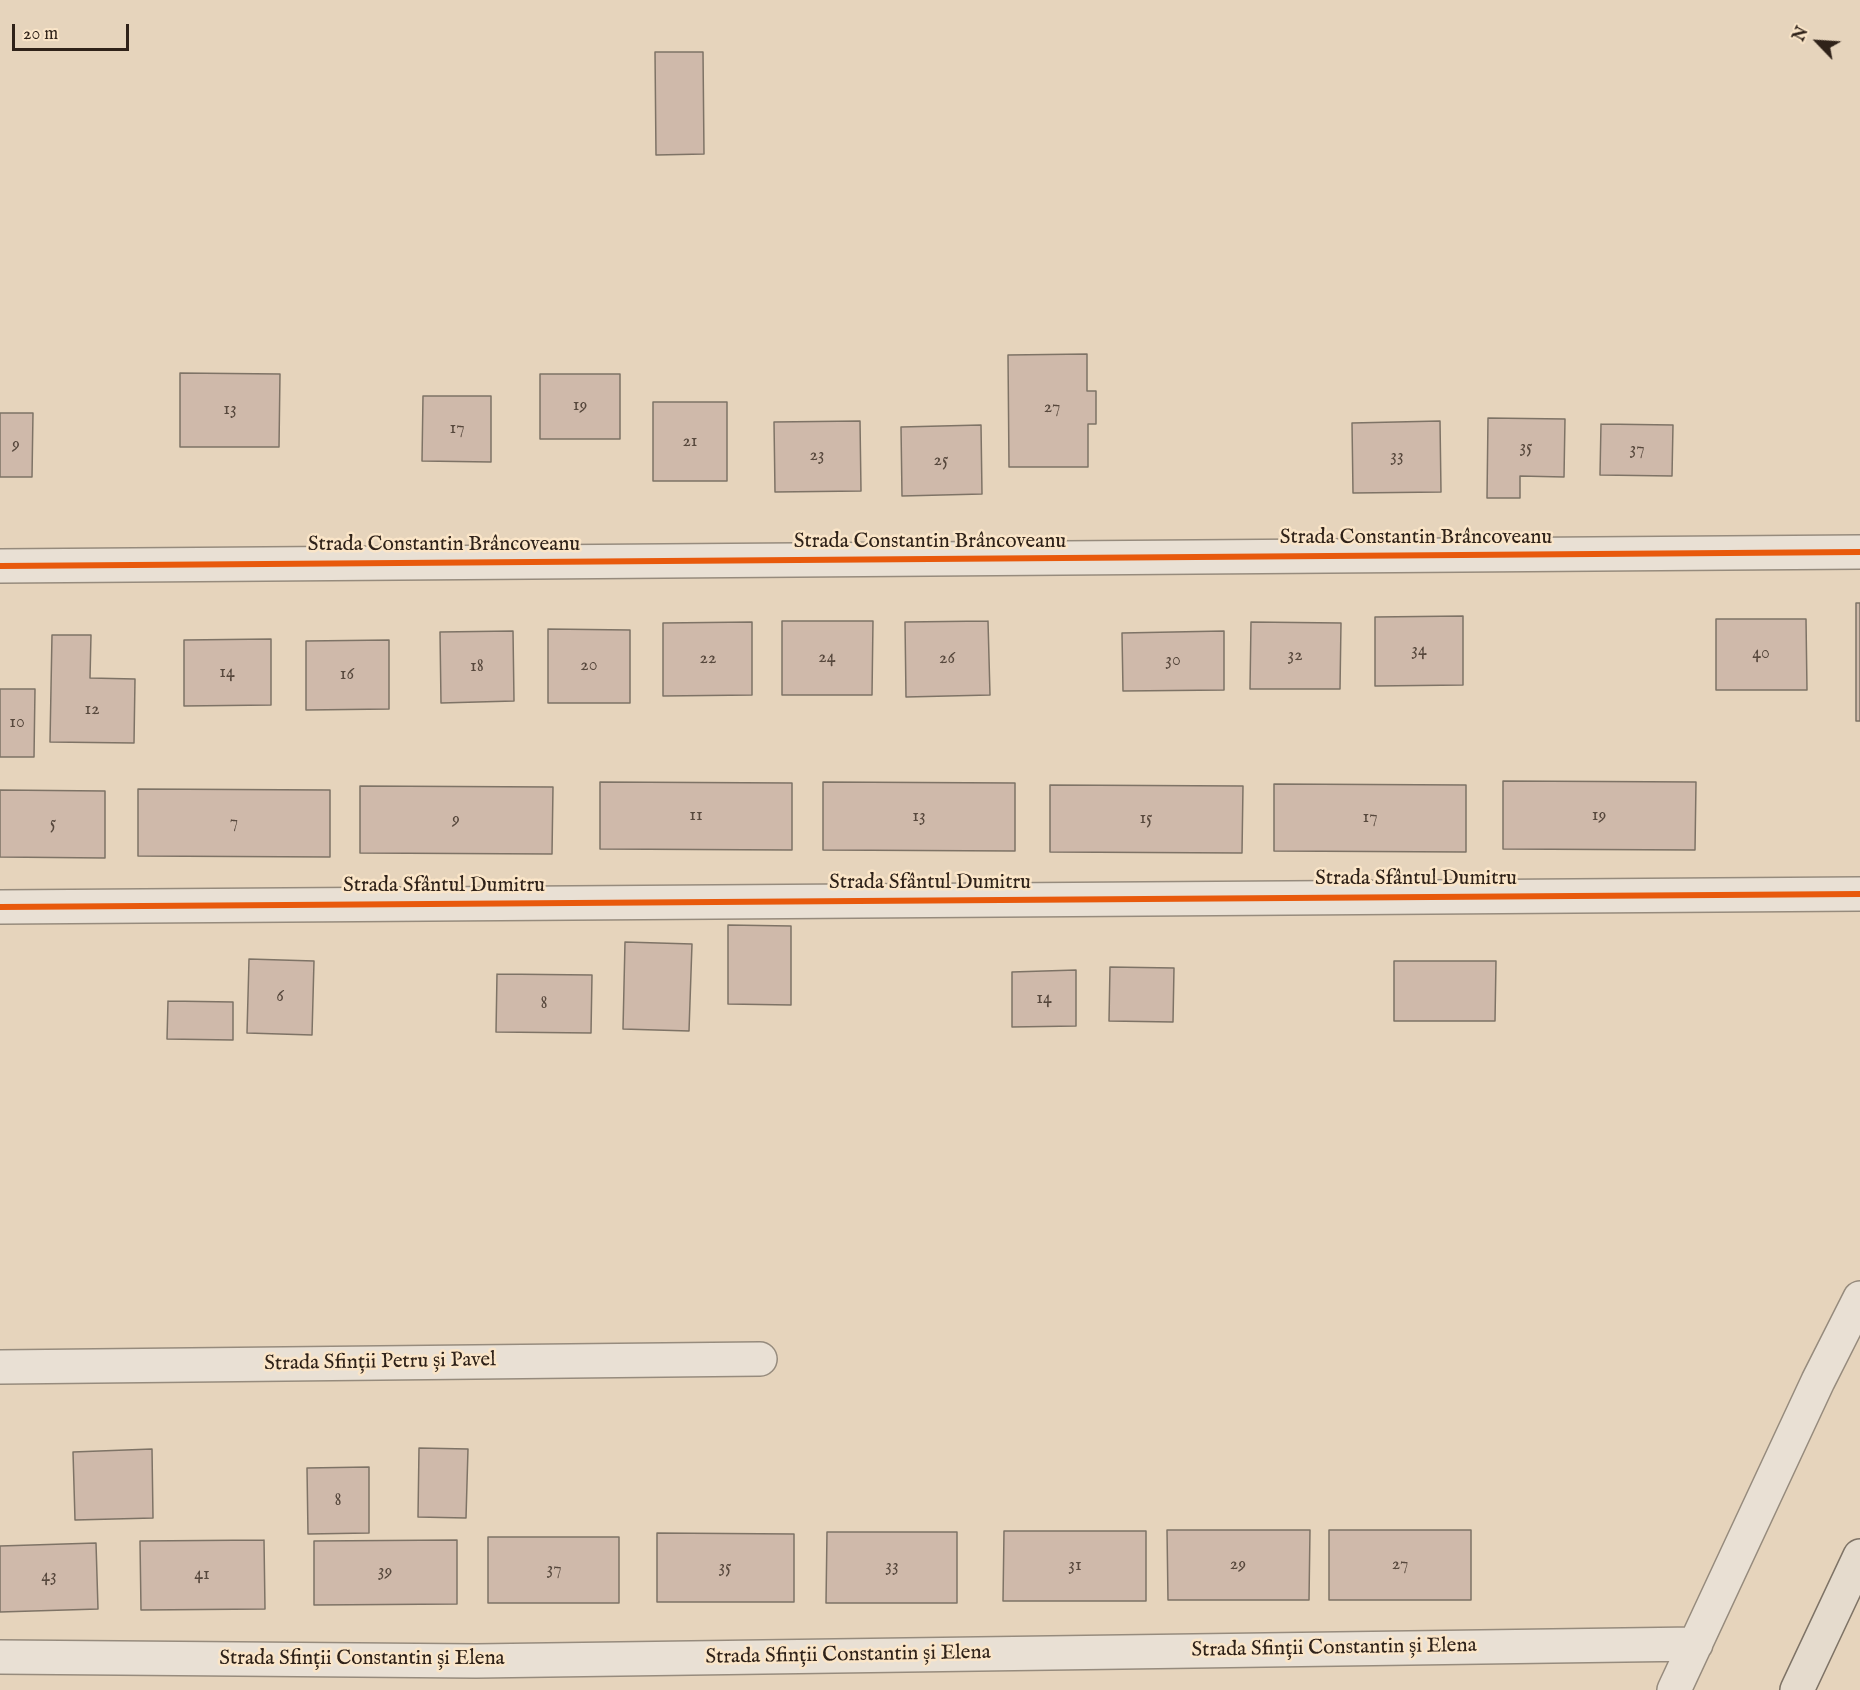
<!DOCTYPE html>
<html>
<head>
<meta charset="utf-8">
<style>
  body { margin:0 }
  #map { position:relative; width:1860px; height:1690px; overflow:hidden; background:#e6d4bc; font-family:"IM FELL English",serif }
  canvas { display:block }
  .north { position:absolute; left:1788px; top:12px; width:60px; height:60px; -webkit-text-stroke:4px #fae5c8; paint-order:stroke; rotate:295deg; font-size:16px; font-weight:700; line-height:24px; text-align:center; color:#2f2219 }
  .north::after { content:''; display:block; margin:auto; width:21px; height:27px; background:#2f2219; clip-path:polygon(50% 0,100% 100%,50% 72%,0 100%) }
  .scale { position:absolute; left:12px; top:24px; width:117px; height:27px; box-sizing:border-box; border:3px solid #2f2219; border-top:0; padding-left:8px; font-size:18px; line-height:21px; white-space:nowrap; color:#2f2219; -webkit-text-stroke:4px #fae5c8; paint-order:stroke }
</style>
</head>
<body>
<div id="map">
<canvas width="1860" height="1690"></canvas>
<div class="north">N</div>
<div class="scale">20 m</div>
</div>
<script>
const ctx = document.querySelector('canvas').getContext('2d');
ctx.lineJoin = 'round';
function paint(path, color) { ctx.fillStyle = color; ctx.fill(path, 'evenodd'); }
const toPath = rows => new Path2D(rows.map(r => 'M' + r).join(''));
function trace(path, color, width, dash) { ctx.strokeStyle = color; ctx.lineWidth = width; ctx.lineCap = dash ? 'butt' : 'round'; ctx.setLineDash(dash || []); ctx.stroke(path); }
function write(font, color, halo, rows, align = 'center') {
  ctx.font = font + ' "IM FELL English",serif'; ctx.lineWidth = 5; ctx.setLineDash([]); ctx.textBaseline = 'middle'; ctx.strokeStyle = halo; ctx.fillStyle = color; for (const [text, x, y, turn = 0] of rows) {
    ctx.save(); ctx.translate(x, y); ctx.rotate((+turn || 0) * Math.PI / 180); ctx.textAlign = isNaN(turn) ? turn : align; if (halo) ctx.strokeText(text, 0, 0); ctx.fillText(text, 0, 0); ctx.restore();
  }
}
const building = toPath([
  [655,52,703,52,704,154,656,155,655,52],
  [1087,354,1087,391,1096,391,1096,424,1088,424,1088,467,1009,467,1008,355,1087,354],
  [180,373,280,374,279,447,180,447,180,373],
  [540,374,620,374,620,439,540,439,540,374],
  [423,396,491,396,491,462,422,461,423,396],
  [653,402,727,402,727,481,653,481,653,402],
  [0,413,33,413,32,477,0,477,0,413],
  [1488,418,1565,419,1564,477,1520,476,1520,498,1487,498,1488,418],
  [860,421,861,491,775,492,774,422,860,421],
  [1440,421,1441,492,1353,493,1352,423,1440,421],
  [1601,424,1673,425,1672,476,1600,475,1601,424],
  [981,425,982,494,902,496,901,427,981,425],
  [1856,603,1860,603,1860,721,1856,721,1856,603],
  [1463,616,1463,685,1375,686,1375,617,1463,616],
  [1716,619,1806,619,1807,690,1716,690,1716,619],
  [782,621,873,621,872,695,782,695,782,621],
  [988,621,990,695,906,697,905,622,988,621],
  [752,622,752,695,663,696,663,623,752,622],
  [1251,622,1341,623,1340,689,1250,689,1251,622],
  [548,629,630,630,630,703,548,703,548,629],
  [513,631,514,701,441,703,440,632,513,631],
  [1224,631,1224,690,1123,691,1122,633,1224,631],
  [52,635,91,635,90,678,135,679,134,743,50,742,52,635],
  [271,639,271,705,184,706,184,640,271,639],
  [389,640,389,709,306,710,306,641,389,640],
  [0,689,35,689,34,757,0,757,0,689],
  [1503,781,1696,782,1695,850,1503,849,1503,781],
  [600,782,792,783,792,850,600,849,600,782],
  [823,782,1015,783,1015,851,823,850,823,782],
  [1274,784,1466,785,1466,852,1274,851,1274,784],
  [1050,785,1243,786,1242,853,1050,852,1050,785],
  [360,786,553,787,552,854,360,853,360,786],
  [138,789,330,790,330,857,138,856,138,789],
  [0,790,105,791,105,858,0,857,0,790],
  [728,925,791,926,791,1005,728,1004,728,925],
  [625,942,692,944,689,1031,623,1029,625,942],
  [249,959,314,961,312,1035,247,1033,249,959],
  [1394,961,1496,961,1495,1021,1394,1021,1394,961],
  [1110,967,1174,968,1173,1022,1109,1021,1110,967],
  [1076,970,1076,1026,1012,1027,1012,972,1076,970],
  [497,974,592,975,591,1033,496,1032,497,974],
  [168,1001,233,1002,233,1040,167,1039,168,1001],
  [419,1448,468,1449,466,1518,418,1517,419,1448],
  [152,1449,153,1518,75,1520,73,1452,152,1449],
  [369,1467,369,1533,308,1534,307,1468,369,1467],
  [1167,1530,1310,1530,1309,1600,1168,1600,1167,1530],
  [1329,1530,1471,1530,1471,1600,1329,1600,1329,1530],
  [1004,1531,1146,1531,1146,1601,1003,1601,1004,1531],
  [827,1532,957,1532,957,1603,826,1603,827,1532],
  [657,1533,794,1534,794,1602,657,1602,657,1533],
  [488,1537,619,1537,619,1603,488,1603,488,1537],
  [264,1540,265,1609,141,1610,140,1541,264,1540],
  [457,1540,457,1604,314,1605,314,1541,457,1540],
  [96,1543,98,1609,0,1612,0,1546,96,1543]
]);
paint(building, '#cfb9aa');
trace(building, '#7e7366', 1.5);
const minor = toPath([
  [0,566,1860,552],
  [0,907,1860,894],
  [0,1367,760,1359],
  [0,1657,476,1661,1696,1644],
  [1674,1690,1818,1381,1860,1298]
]);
const trunk = toPath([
  [1797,1690,1860,1556]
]);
trace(minor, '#968b7d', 36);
trace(trunk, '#7e7366', 36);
trace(minor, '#e9e0d4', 33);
trace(trunk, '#e5dbcd', 33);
trace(toPath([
  [0,566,1860,552],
  [0,907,1860,894]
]), '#e8590c', 6);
write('18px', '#57483d', null, [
  ["19",580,406],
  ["27",1052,408],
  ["13",230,410],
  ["17",457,429],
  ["21",690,442],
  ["9",16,445],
  ["35",1526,448],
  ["37",1637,450],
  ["23",817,456],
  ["33",1397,457],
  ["25",941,461],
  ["34",1419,651],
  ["40",1761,654],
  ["32",1295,656],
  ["24",827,658],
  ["22",708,659],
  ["26",947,659],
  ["30",1173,661],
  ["20",589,666],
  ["18",477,667],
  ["14",227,673],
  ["16",347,675],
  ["12",92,710],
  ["10",17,723],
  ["11",696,816],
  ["19",1599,816],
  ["13",919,817],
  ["17",1370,818],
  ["15",1146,819],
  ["9",456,820],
  ["7",234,823],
  ["5",53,824],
  ["6",280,997],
  ["14",1044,999],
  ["8",544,1004],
  ["8",338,1501],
  ["29",1238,1565],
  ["27",1400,1565],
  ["31",1075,1566],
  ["33",892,1567],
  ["35",725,1568],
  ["37",554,1570],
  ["39",385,1572],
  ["41",202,1575],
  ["43",49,1577]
]);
write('21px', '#2f2219', '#fae5c8', [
  ["Strada Constantin Brâncoveanu",1416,539],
  ["Strada Constantin Brâncoveanu",930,543],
  ["Strada Constantin Brâncoveanu",444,546],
  ["Strada Sfântul Dumitru",1416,880],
  ["Strada Sfântul Dumitru",930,884],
  ["Strada Sfântul Dumitru",444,887],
  ["Strada Sfinții Petru și Pavel",380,1363,-1],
  ["Strada Sfinții Constantin și Elena",1334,1649,-1],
  ["Strada Sfinții Constantin și Elena",848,1656,-1],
  ["Strada Sfinții Constantin și Elena",362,1660]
]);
</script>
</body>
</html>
